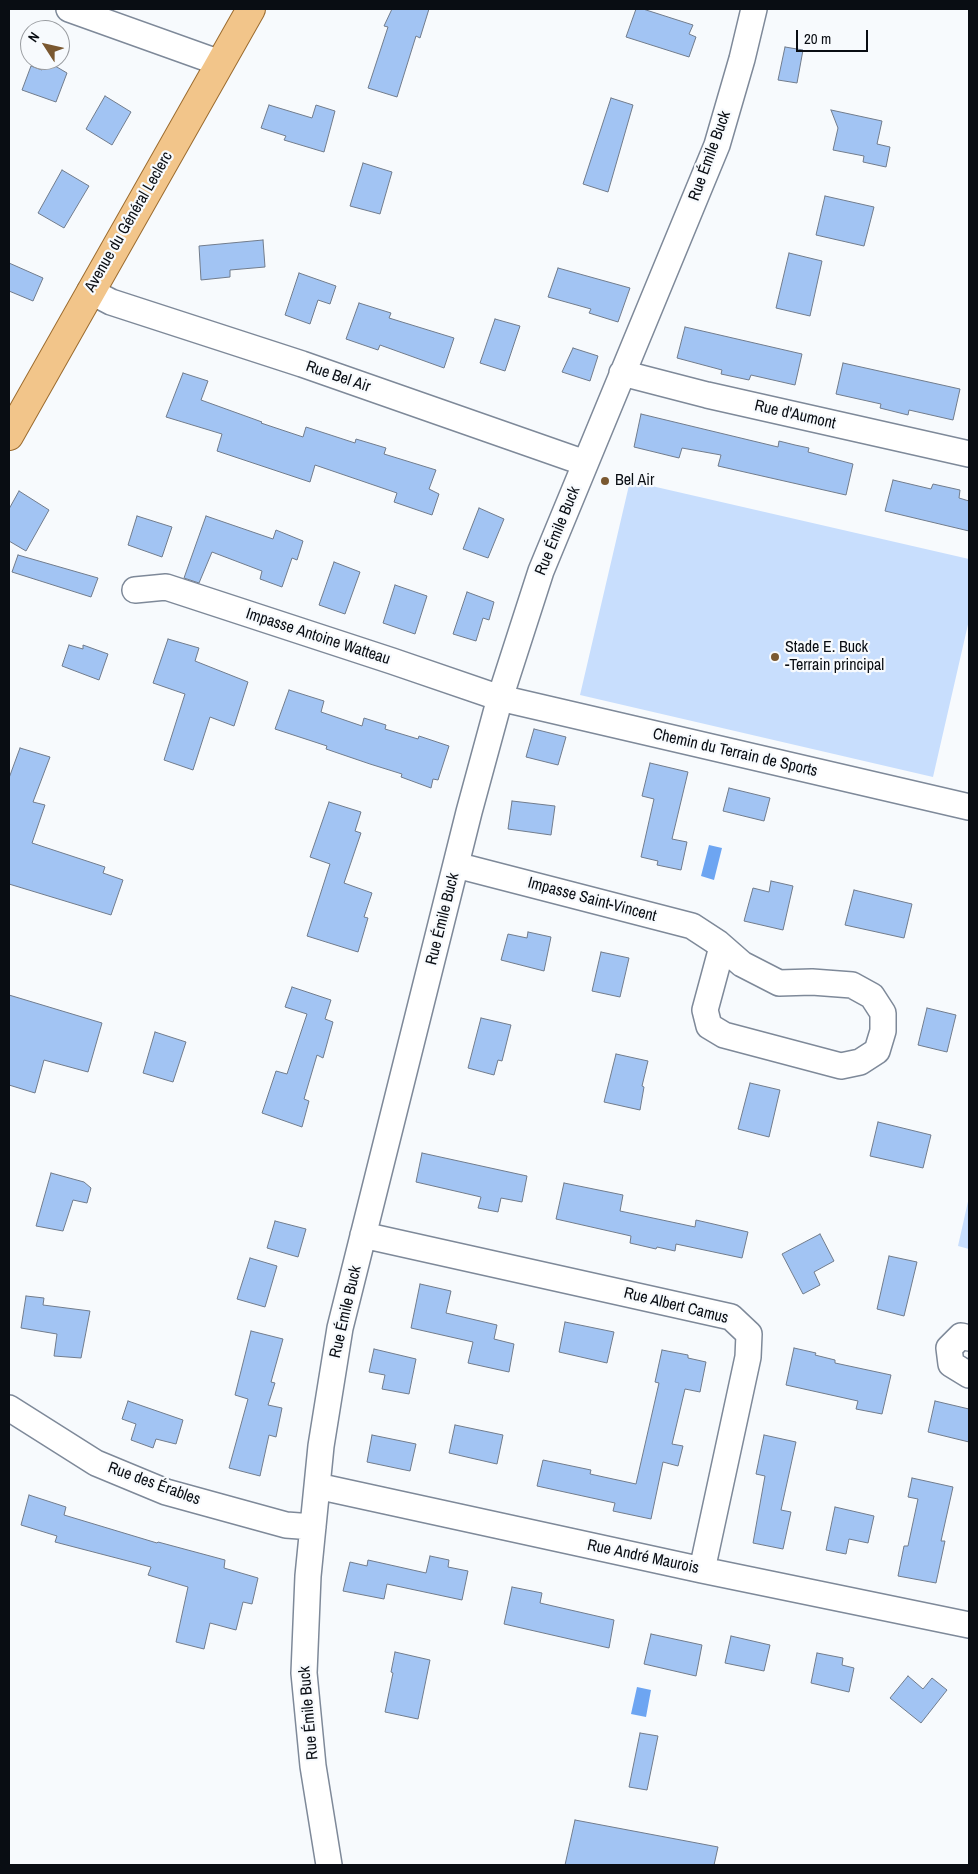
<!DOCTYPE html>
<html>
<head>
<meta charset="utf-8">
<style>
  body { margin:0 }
  #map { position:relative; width:978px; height:1874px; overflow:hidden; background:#f7fafd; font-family:"Archivo Narrow",sans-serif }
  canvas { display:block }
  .frame { position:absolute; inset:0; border:10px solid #090d13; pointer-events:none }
  .north { position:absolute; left:20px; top:20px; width:50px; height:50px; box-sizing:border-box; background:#f7fafd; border:1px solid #989b9f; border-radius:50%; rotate:305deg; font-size:14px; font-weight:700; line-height:20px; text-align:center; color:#090d13 }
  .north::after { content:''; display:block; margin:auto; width:18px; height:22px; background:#7a5830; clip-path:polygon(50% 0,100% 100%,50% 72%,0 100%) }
  .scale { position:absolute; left:796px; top:30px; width:72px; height:22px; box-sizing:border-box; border:2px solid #090d13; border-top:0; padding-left:6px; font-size:15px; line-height:18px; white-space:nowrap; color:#090d13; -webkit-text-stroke:4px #f7fafd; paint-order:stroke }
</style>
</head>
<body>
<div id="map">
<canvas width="978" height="1874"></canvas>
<div class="frame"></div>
<div class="north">N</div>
<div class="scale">20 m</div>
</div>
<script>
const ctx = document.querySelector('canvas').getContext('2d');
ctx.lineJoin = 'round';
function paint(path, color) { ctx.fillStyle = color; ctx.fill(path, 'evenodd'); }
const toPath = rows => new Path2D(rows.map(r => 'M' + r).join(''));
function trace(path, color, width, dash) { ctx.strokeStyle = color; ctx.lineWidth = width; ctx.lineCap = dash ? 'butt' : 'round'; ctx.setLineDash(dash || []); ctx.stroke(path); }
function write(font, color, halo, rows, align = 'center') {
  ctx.font = font + ' "Archivo Narrow",sans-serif'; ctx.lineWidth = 4.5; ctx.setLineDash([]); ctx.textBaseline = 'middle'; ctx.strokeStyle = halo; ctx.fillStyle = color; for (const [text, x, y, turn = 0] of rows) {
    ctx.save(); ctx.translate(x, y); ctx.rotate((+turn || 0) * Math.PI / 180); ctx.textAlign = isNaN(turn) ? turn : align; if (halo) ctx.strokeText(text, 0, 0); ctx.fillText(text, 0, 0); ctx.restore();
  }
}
paint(toPath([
  [630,481,969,559,969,620,933,777,580,695],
  [969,1197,969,1249,958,1246]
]), '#c8defd');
paint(toPath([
  [709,845,722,848,714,880,701,876],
  [637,1687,651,1690,646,1717,631,1714]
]), '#6da5f2');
const building = toPath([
  [392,9,429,9,420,38,416,36,397,97,368,88,388,27,384,26,392,9],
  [636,9,643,9,693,25,689,34,696,37,689,57,626,37,636,9],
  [785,47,803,50,797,83,778,80,785,47],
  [45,60,67,73,56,102,22,90,31,66,42,70,45,60],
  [105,96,131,112,112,145,86,129,105,96],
  [611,98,633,105,608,192,583,184,611,98],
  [269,105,312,118,316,105,335,111,324,152,284,140,286,136,261,128,269,105],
  [831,110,882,121,877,144,890,147,886,167,863,162,864,156,833,150,838,128,831,110],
  [363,163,392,172,380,214,350,206,363,163],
  [62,170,89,186,64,228,38,213,62,170],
  [825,196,874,207,864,246,816,235,825,196],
  [263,240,265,267,230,270,230,277,201,280,199,246,263,240],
  [789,253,822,261,810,316,776,308,789,253],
  [9,263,43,278,33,301,9,291,9,263],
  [558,268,630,288,618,322,589,313,591,309,548,297,558,268],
  [299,273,336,286,330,304,318,300,310,324,285,315,299,273],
  [359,303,391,313,389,318,454,338,444,368,380,345,378,350,346,339,359,303],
  [495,319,520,326,505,371,480,363,495,319],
  [685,327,802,354,795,385,751,375,749,380,721,374,722,370,677,358,685,327],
  [573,348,598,356,590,381,562,372,573,348],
  [843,363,960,389,953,420,909,410,908,415,880,408,881,404,836,394,843,363],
  [183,373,208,381,201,400,262,422,261,423,303,437,306,427,355,443,356,439,386,448,384,454,436,470,429,489,439,494,432,515,394,502,397,493,315,465,310,482,217,451,222,434,166,417,183,373],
  [641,414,778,447,779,441,795,445,809,448,808,452,853,464,846,495,718,466,721,455,682,448,679,458,634,447,641,414],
  [893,480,931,489,933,484,960,490,959,498,969,501,969,531,885,511,893,480],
  [19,491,49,510,26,551,9,541,9,509,19,491],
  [479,508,504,519,488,558,463,549,479,508],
  [137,516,172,527,162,557,128,545,137,516],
  [206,516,273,539,276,530,303,541,297,560,292,558,282,587,260,579,262,571,212,552,199,583,184,578,206,516],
  [18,555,98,578,91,597,12,572,18,555],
  [334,562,360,572,345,614,319,605,334,562],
  [395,585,427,596,415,634,383,623,395,585],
  [467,592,494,602,489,620,483,618,476,641,453,634,467,592],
  [168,639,199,648,195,661,248,682,234,726,210,717,193,770,164,760,185,694,153,683,168,639],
  [69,645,83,649,83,645,108,654,99,680,62,666,69,645],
  [289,690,324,701,321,712,362,726,364,718,386,725,385,729,418,739,419,736,449,746,438,780,433,779,431,788,401,777,402,774,370,764,326,749,327,746,275,729,289,690],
  [534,729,566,737,558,765,526,757,534,729],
  [20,748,50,757,33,802,45,805,32,843,105,867,103,873,123,880,111,915,9,884,9,778,20,748],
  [650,763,688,772,672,839,687,842,681,870,657,865,658,861,641,857,654,799,642,796,650,763],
  [729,788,770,798,764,821,723,811,729,788],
  [512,801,555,806,551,835,508,829,512,801],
  [329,802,361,812,355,831,361,833,344,883,372,893,364,917,368,918,358,952,307,936,330,864,310,857,329,802],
  [771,881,793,886,783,930,744,921,753,888,769,892,771,881],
  [854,890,912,904,904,938,845,925,854,890],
  [528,932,551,937,544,971,501,960,508,934,527,938,528,932],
  [601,952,629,958,620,997,592,991,601,952],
  [292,987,331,1000,325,1019,333,1022,323,1058,317,1055,304,1099,309,1101,302,1127,262,1113,276,1071,287,1074,307,1014,285,1007,292,987],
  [9,995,102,1023,88,1072,44,1060,35,1093,9,1085,9,995],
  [927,1008,956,1015,947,1052,918,1045,927,1008],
  [481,1018,511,1025,502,1061,498,1060,494,1075,468,1068,481,1018],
  [155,1032,186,1042,173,1082,143,1073,155,1032],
  [616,1054,648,1061,642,1086,644,1087,640,1110,604,1102,616,1054],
  [750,1083,780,1090,769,1137,738,1129,750,1083],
  [878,1122,931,1135,923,1168,870,1156,878,1122],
  [422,1153,527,1176,522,1202,501,1198,498,1212,478,1208,481,1197,416,1182,422,1153],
  [51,1173,84,1182,91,1188,87,1203,73,1200,63,1231,36,1226,51,1173],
  [564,1183,623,1195,620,1211,695,1227,696,1220,748,1232,742,1258,676,1244,675,1251,657,1247,656,1249,630,1243,631,1236,556,1219,564,1183],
  [275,1221,306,1229,298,1257,267,1248,275,1221],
  [820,1234,834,1261,814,1272,820,1285,803,1294,782,1254,820,1234],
  [889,1256,917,1262,904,1316,877,1309,889,1256],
  [250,1258,277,1266,265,1307,237,1299,250,1258],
  [420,1284,451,1291,446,1313,497,1325,494,1339,514,1344,509,1372,468,1363,473,1342,411,1328,420,1284],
  [26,1296,44,1298,43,1305,90,1311,81,1358,54,1356,57,1334,21,1328,26,1296],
  [565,1322,614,1332,607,1363,559,1352,565,1322],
  [251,1331,283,1339,271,1382,275,1383,268,1405,282,1408,276,1437,269,1435,260,1476,229,1468,248,1399,235,1395,251,1331],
  [794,1348,816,1353,815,1355,835,1360,835,1363,891,1375,882,1414,856,1409,858,1401,786,1385,794,1348],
  [374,1349,416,1359,409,1394,382,1389,385,1375,369,1372,374,1349],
  [662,1350,688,1355,688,1358,706,1362,700,1392,685,1389,672,1444,683,1446,678,1466,663,1462,651,1519,613,1511,615,1503,537,1486,543,1460,591,1470,590,1474,636,1484,659,1383,655,1382,662,1350],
  [128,1401,183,1420,176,1444,156,1439,153,1448,131,1440,136,1424,122,1419,128,1401],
  [935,1401,969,1409,969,1442,928,1432,935,1401],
  [455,1425,503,1435,497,1464,449,1453,455,1425],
  [372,1435,416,1444,410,1471,367,1462,372,1435],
  [764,1435,796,1442,781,1510,791,1512,783,1549,753,1543,765,1476,756,1474,764,1435],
  [912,1478,953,1487,941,1541,945,1541,936,1583,898,1576,904,1546,908,1546,918,1499,908,1497,912,1478],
  [29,1495,66,1507,64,1515,157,1543,158,1542,225,1560,224,1568,258,1578,252,1604,243,1602,236,1630,210,1623,204,1649,176,1642,188,1587,148,1575,151,1567,55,1542,57,1536,21,1525,29,1495],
  [835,1507,874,1516,868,1543,849,1539,846,1554,826,1550,835,1507],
  [430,1556,449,1560,448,1567,468,1571,462,1600,387,1584,384,1599,343,1591,350,1562,367,1566,368,1560,426,1573,430,1556],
  [512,1587,542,1593,540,1603,614,1620,609,1648,504,1624,512,1587],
  [651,1634,702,1645,696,1676,644,1664,651,1634],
  [731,1636,770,1645,764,1671,725,1663,731,1636],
  [395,1652,430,1660,418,1719,385,1712,393,1673,391,1672,395,1652],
  [817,1653,843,1658,842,1665,854,1668,849,1692,811,1683,817,1653],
  [908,1676,923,1689,932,1678,947,1690,921,1723,890,1698,908,1676],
  [640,1733,658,1736,647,1790,629,1787,640,1733],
  [575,1820,718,1847,714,1865,565,1865,575,1820]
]);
paint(building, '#a2c4f3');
trace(building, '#717c8c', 1);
const minor = toPath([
  [69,9,220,63],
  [90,291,111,302,302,364,585,463],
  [622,373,707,395,969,454],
  [135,590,166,587,392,661,500,698,969,807],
  [456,865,692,926,718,943,742,964,779,983,812,982,852,985,872,996,883,1013,883,1031,877,1051,860,1062,841,1066,724,1035,709,1026,705,1010,722,947],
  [363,1235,731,1317,749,1334,748,1357,702,1570],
  [969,1338,961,1336,949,1348,951,1364,969,1375],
  [9,1408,96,1463,166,1492,286,1525,313,1527],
  [317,1486,702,1570,969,1625],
  [329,1865,313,1766,304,1673,308,1576,321,1446,340,1328,469,812,500,698,541,571,717,145,742,59,754,9]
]);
const major = toPath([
  [9,436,251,9]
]);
trace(minor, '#7e8999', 28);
trace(major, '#9b6b2e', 30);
trace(minor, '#fff', 25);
trace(major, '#f2c58a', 28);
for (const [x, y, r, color] of [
  [605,481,5,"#7a5830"],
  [775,657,5,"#7a5830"]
]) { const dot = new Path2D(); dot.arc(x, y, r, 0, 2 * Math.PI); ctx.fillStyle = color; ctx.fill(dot); trace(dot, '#f7fafd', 2); }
write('16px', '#090d13', '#f7fafd', [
  ["Rue Émile Buck",710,156,-70],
  ["Avenue du Général Leclerc",129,222,-60],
  ["Rue Bel Air",338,377,19],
  ["Rue d'Aumont",795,415,13],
  ["Rue Émile Buck",558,531,-68],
  ["Impasse Antoine Watteau",318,637,18],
  ["Chemin du Terrain de Sports",735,753,13],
  ["Impasse Saint-Vincent",592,900,15],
  ["Rue Émile Buck",443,919,-76],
  ["Rue Albert Camus",676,1306,14],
  ["Rue Émile Buck",346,1312,-77],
  ["Rue des Érables",154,1484,20],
  ["Rue André Maurois",643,1557,12],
  ["Rue Émile Buck",309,1713,-95]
]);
write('16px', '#090d13', '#f7fafd', [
  ["Bel Air",615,481],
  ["Stade E. Buck",785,648],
  ["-Terrain principal",785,666]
], 'left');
</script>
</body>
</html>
